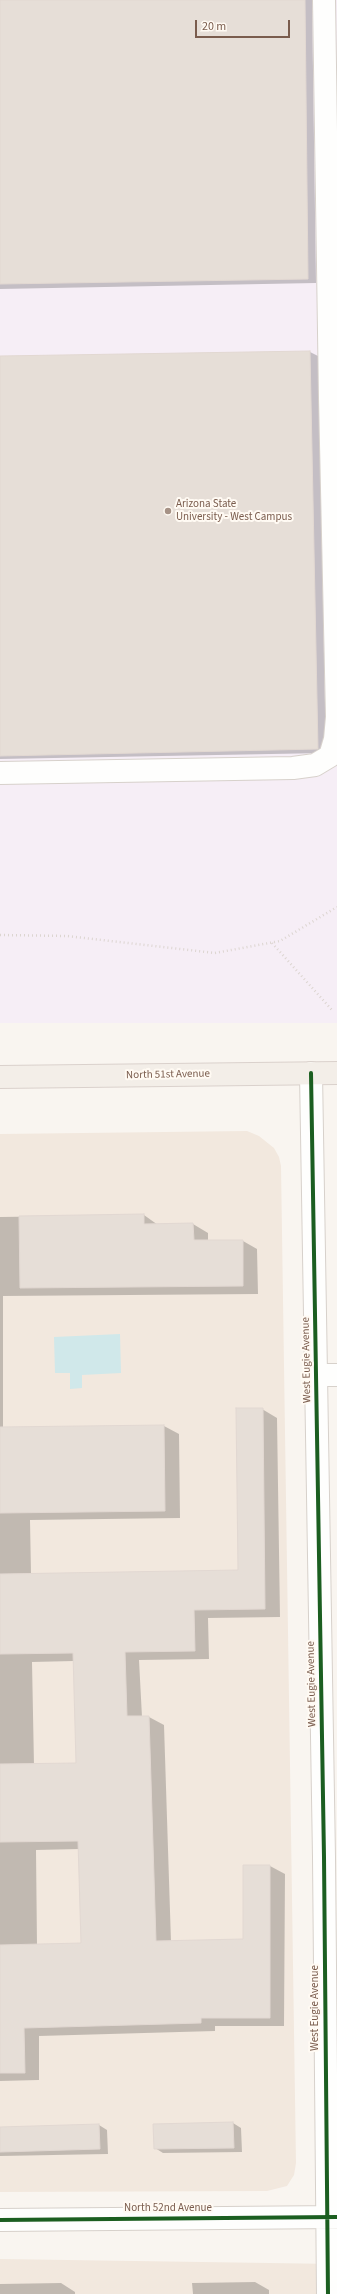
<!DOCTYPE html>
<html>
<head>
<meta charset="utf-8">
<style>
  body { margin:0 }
  #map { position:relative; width:337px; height:2294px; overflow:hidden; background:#f9f5f0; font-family:"Source Sans 3",sans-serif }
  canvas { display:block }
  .scale { position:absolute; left:195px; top:20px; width:95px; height:18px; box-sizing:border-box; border:2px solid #7a5c4d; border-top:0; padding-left:5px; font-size:12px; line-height:14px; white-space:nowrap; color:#7a5c4d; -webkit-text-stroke:3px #fffaf3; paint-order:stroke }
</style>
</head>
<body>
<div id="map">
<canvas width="337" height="2294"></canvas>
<div class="scale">20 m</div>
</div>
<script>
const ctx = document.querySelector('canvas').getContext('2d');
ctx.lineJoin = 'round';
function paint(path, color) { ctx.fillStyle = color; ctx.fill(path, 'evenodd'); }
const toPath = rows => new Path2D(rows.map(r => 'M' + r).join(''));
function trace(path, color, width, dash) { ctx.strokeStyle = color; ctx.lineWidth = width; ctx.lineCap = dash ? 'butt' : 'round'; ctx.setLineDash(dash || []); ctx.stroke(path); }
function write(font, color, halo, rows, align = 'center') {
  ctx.font = font + ' "Source Sans 3",sans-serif'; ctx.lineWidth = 4; ctx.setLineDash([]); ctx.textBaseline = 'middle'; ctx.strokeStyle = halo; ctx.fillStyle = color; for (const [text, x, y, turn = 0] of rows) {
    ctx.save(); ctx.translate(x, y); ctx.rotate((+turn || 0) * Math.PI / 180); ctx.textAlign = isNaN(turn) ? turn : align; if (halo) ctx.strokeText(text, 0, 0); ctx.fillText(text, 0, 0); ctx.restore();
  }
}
paint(toPath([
  [247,1131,259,1136,274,1148,279,1157,281,1166,296,2163,294,2175,287,2186,267,2191,0,2192,0,1134],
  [0,2259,337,2264,337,2294,0,2294]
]), '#f2e8de');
paint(toPath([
  [0,0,337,0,337,1023,0,1023]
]), '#f6eef6');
paint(toPath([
  [120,1334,121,1373,82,1375,82,1388,70,1389,70,1373,55,1373,54,1337]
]), '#d0e8ea');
paint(toPath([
  [0,0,312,0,316,283,0,289],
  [310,352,318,356,326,753,0,759,0,357],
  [144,1215,158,1225,193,1224,208,1233,208,1241,243,1241,257,1249,258,1294,3,1296,3,1428,164,1426,179,1434,180,1518,30,1520,31,1574,239,1571,262,1409,277,1418,280,1617,208,1618,209,1659,139,1660,142,1717,149,1717,164,1725,171,1942,244,1940,270,1866,285,1874,284,2026,215,2026,215,2031,39,2036,39,2080,0,2081,0,1217],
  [74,1661,77,1764,34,1765,32,1662],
  [80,1849,82,1944,37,1945,36,1850],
  [233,2123,241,2128,242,2152,163,2153,155,2148],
  [99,2125,107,2130,108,2154,0,2156,0,2128],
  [255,2282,269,2290,269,2294,193,2294,192,2283],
  [61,2283,75,2292,75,2294,0,2294,0,2284]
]), '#0003');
const building = toPath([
  [0,0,305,0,308,279,0,284,0,0],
  [310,351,318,749,0,756,0,356,310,351],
  [144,1214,144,1224,193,1223,194,1240,243,1240,243,1286,20,1288,19,1216,144,1214],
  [236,1408,263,1408,265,1609,194,1610,195,1651,125,1652,127,1716,149,1716,156,1941,243,1939,243,1865,270,1865,270,2018,201,2018,201,2023,24,2028,25,2073,0,2073,0,1945,81,1943,78,1841,0,1842,0,1764,76,1763,73,1653,0,1654,0,1574,238,1570,236,1408],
  [164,1425,165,1511,0,1513,0,1427,164,1425],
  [233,2122,234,2148,154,2149,153,2124,233,2122],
  [99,2124,100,2149,0,2152,0,2127,99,2124]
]);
paint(building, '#e6ded7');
trace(building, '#e2d8d2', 1);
const minor = toPath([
  [0,773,293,768,315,765,330,756,335,739,337,717,330,398,324,0],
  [311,1073,324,1857,328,2294],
  [316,1375,337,1375],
  [0,2220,337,2217]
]);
const major = toPath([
  [0,1077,337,1073]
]);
trace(minor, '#d7d1cb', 24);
trace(major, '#dad1cc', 24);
trace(toPath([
  [0,935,67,936,215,953,280,941,337,907],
  [272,943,332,1010]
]), '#dcd5d0', 2.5, [1, 3]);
trace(minor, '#fefefd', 22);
trace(major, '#f3eee8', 22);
trace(toPath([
  [311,1073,324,1857,328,2294],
  [0,2220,337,2217]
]), '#1b5e20', 4);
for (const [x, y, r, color] of [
  [168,511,4,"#a69286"]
]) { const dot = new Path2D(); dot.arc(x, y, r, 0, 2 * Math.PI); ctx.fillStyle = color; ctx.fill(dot); trace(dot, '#fffaf3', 1.5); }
write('11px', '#7a5c4d', '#fffaf3', [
  ["Arizona State",176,505],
  ["University - West Campus",176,518]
], 'left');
write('11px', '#7a5c4d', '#fffaf3', [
  ["North 51st Avenue",168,1075,-1],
  ["West Eugie Avenue",307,1360,-91],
  ["West Eugie Avenue",312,1684,-91],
  ["West Eugie Avenue",316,2008,-90],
  ["North 52nd Avenue",168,2209]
]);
</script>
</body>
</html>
